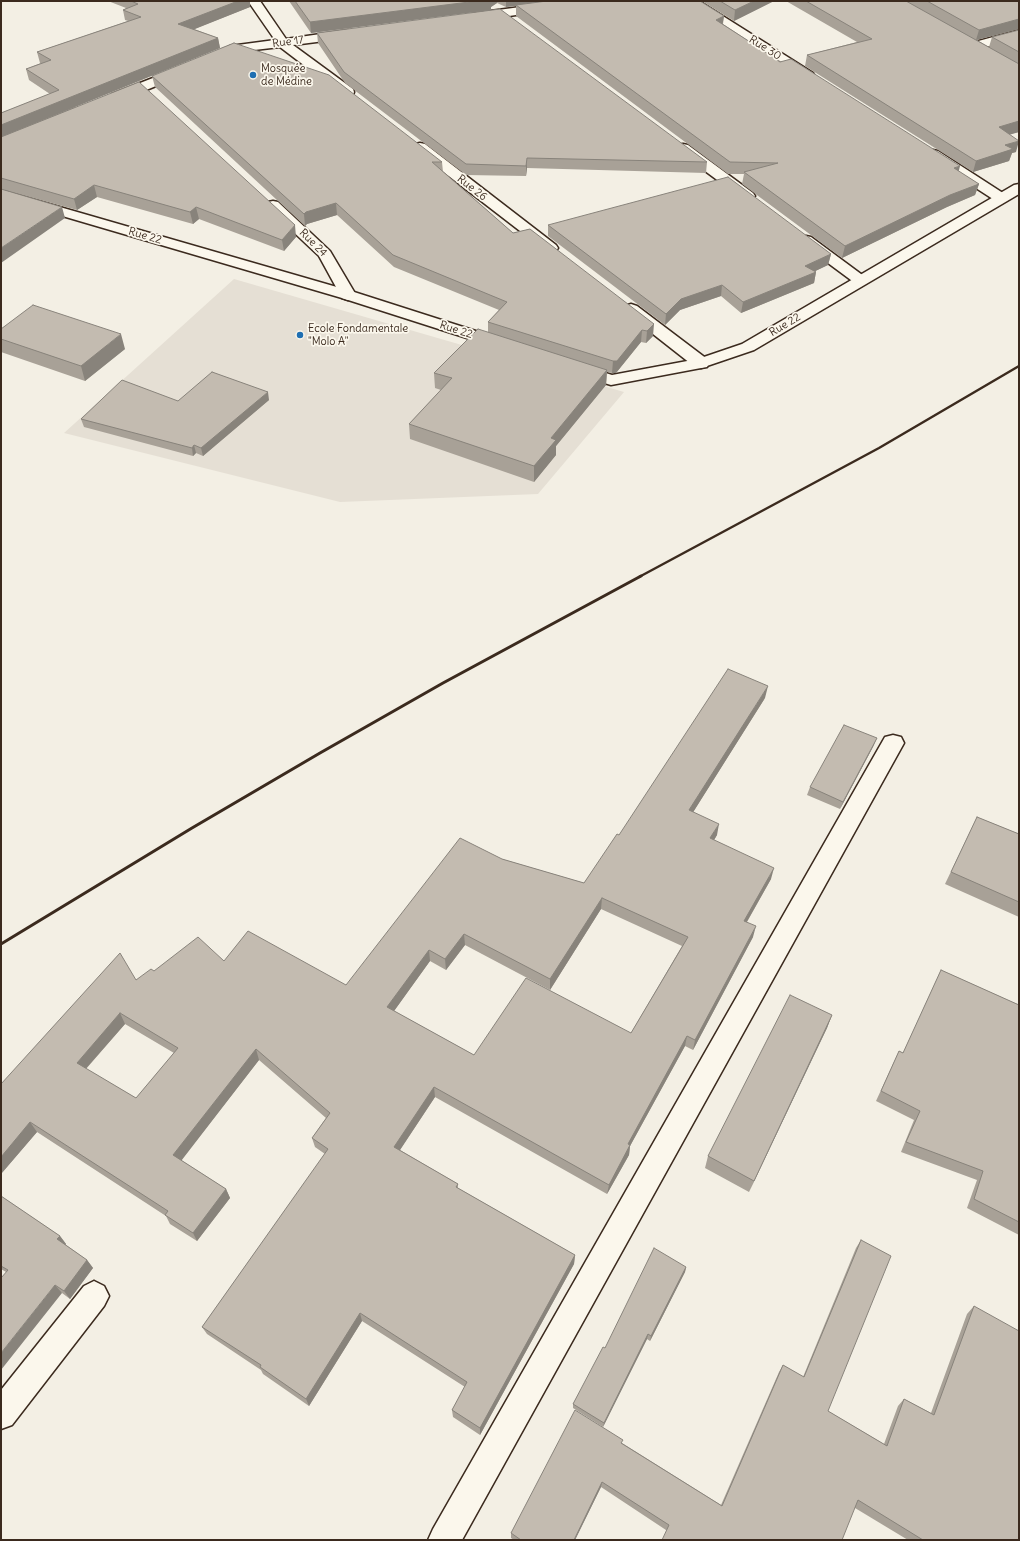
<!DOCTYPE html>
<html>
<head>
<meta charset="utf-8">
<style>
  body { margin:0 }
  #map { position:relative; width:1020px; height:1541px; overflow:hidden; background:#f3efe4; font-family:Delius,sans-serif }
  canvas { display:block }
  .frame { position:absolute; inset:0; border:2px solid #3b2a1e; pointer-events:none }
</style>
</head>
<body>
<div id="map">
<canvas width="1020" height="1541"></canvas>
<div class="frame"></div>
</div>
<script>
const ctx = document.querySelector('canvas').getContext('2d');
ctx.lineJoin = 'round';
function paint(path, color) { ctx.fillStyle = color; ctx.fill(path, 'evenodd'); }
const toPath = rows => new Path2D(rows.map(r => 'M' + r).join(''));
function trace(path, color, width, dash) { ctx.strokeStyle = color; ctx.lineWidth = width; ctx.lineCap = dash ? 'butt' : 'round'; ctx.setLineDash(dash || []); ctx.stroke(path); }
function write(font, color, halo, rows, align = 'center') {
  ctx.font = font + ' Delius,sans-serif'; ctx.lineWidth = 3.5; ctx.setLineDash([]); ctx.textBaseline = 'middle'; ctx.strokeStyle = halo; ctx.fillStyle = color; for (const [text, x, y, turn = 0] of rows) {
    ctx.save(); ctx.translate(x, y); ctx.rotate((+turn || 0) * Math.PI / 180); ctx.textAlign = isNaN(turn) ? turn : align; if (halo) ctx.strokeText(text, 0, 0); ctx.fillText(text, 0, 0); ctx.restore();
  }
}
paint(toPath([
  [234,279,624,392,538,494,340,502,64,433]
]), '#e5dfd4');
const street = toPath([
  [248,1,260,1,286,39,348,30,352,31,354,34,352,37,348,38,293,45,353,89,354,92,353,95,343,95,280,47,237,52,223,59,215,59,213,56,215,53,230,46,275,40,248,1],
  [566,1,597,1,595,3,591,4,475,21,471,20,469,17,471,14,475,13,566,1],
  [685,1,699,1,813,73,815,76,813,79,805,79,685,1],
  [1019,30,1019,38,975,50,971,49,969,46,971,43,1019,30],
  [181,67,185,68,187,71,185,74,122,100,112,100,111,97,112,94,181,67],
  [420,143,425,144,556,245,558,248,556,251,551,252,546,251,415,150,413,147,415,144,420,143],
  [683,144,688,145,753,193,755,196,753,199,748,200,743,199,678,151,676,148,678,145,683,144],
  [933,150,938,151,1006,195,1008,198,1006,201,1001,202,996,201,928,157,926,154,928,151,933,150],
  [273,201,278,202,330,251,356,295,354,298,348,300,342,298,319,256,268,208,266,205,268,202,273,201],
  [806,236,811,237,865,277,868,280,865,283,860,285,855,283,801,243,799,240,801,237,806,236],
  [631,304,637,306,707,359,709,363,707,367,701,368,695,367,625,312,623,309,625,306,631,304],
  [893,735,901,737,904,743,462,1540,428,1540,433,1529,885,737,893,735],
  [94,1281,104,1286,109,1296,104,1306,12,1425,1,1429,1,1390,84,1286,94,1281]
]);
const secondary = toPath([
  [1019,184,1019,194,754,350,701,368,611,385,571,373,569,369,571,365,577,364,612,375,698,359,742,344,1014,185,1019,184],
  [1,190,354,292,507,341,509,344,507,347,501,349,495,347,342,298,1,198,1,190]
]);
trace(street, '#3b2a1e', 3);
trace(secondary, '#3b2a1e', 3);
paint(street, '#fbf7ec');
paint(secondary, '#fbf7ec');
trace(toPath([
  [639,577,879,448,1019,366]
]), '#3b2a1e', 2.5);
trace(toPath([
  [1,944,192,828,320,753,443,683,641,576]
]), '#3b2a1e', 3);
paint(toPath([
  [108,1,250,1,250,7,194,29,218,38,220,48,75,107,296,237,284,251,199,219,193,224,97,197,77,210,1,189,1,113,50,94,29,80,26,69,41,63,40,63,37,52,128,21,125,20,123,10,126,8],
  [289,1,700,1,724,16,723,24,764,51,979,184,975,195,947,207,842,258,742,184,744,174,728,174,516,16,516,6,506,7,497,3,491,7,491,10,311,33],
  [702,1,774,1,734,21],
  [786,1,1019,1,1019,29,977,40,989,47,992,37,1019,30,1019,132,1010,134,1016,152,1012,153,1009,161,973,172,805,66,807,55,857,42],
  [317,33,707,162,706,173,527,168,526,176,466,175,345,83,318,43],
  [152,76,442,162,443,172,513,233,530,229,653,336,646,343,641,342,616,373,612,373,607,372,606,385,556,446,556,455,534,482,410,439,409,424,441,390,435,388,434,373,488,332,488,322,499,310,394,267,337,215,307,224,305,226,155,87],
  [548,225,831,254,828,265,815,271,816,272,814,283,741,313,721,296,680,310,665,325,548,236],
  [1,329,125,349,85,381,1,352],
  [269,400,203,456,196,453,193,456,84,427,81,419,178,401],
  [765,698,693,812,717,835,714,840,771,879,747,922,753,937,693,1050,685,1046,630,1146,629,1155,607,1194,435,1097,400,1150,458,1184,458,1188,575,1255,574,1264,480,1435,453,1417,452,1410,465,1387,362,1321,309,1406,263,1374,261,1370,207,1334,202,1327,325,1154,315,1147,312,1138,326,1118,259,1060,181,1160,226,1189,230,1198,197,1241,170,1224,166,1216,37,1132,1,1174,1,1084,136,980,154,971,224,961,346,985,502,859,584,883,619,835],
  [601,909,682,946,631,1033,474,1055,394,1011,430,961,446,970,465,945,550,990],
  [125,1024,174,1053,136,1098,86,1069],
  [874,745,840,809,807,795,810,787],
  [977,817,1019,834,1019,917,945,884],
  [941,970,1019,1005,1019,1235,967,1208,977,1180,901,1152,914,1120,876,1101,899,1051,903,1053],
  [832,1015,827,1028,749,1192,705,1168,708,1156],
  [1,1196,60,1236,66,1244,66,1245,87,1260,93,1268,70,1299,62,1293,6,1272,1,1269],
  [861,1240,828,1411,884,1444,898,1406,904,1399,931,1413,967,1314,974,1306,1019,1540,908,1540,855,1508,666,1530,601,1487,575,1540,514,1540,511,1538,511,1533,622,1443,721,1505,779,1372,783,1365,803,1377,856,1248],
  [686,1267,685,1272,650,1341,647,1339,603,1427,573,1408,573,1404,605,1348]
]), '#a8a197');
paint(toPath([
  [238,1,250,1,250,7,180,35,178,24],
  [477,1,497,1,497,3,491,7,491,10,311,33,310,22],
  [506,1,554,1,506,7],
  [754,1,774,1,734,21,735,10],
  [724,16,722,27,716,20],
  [1019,19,1019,29,976,40,979,30],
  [218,38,220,48,1,137,1,125],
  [1019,121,1019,132,995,139,999,127],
  [1019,141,1016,152,1012,153,1009,161,973,172,976,161,1005,145],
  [527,158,527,168,526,176,526,166],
  [960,166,957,178,954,168],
  [979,184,975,195,947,207,842,258,845,246,950,195],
  [94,185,97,197,77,210,74,199],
  [336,203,337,215,307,224,305,226,304,214,306,212],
  [62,207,65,218,1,263,1,248],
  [196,207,199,219,193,224,190,212],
  [295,225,296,237,284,251,282,240],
  [831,254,828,265,803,277,805,266],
  [816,272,814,283,741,313,743,302],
  [722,285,721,296,680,310,665,325,666,314,681,299],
  [654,324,653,336,646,343,647,331],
  [642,330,641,342,616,373,612,373,613,361],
  [121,334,125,349,85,381,81,366],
  [607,370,606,385,556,446,556,455,534,482,534,466,551,438],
  [268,392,269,400,203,456,201,448],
  [194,445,196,453,193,456,192,448],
  [768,686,765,698,687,822,689,810],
  [877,738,874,745,840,809,843,802],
  [719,824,717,835,708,850,710,838],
  [774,868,771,879,741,932,744,921],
  [602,898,601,909,550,990,550,979],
  [756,926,753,937,693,1050,695,1040],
  [464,934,465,945,446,970,445,959],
  [429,950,430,961,389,1018,387,1007],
  [120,1013,125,1024,82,1073,77,1063],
  [832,1015,827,1028,749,1192,754,1181],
  [687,1036,685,1046,630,1146,629,1155,607,1194,609,1185,628,1144],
  [256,1049,259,1060,178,1165,173,1155],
  [434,1087,435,1097,396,1156,394,1147],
  [30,1122,37,1132,1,1174,1,1157],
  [226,1189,230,1198,197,1241,193,1233],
  [60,1236,66,1244,63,1248,57,1239],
  [575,1255,574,1264,480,1435,480,1428],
  [87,1260,93,1268,70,1299,64,1291],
  [686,1267,685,1272,650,1341,651,1336],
  [55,1285,62,1293,1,1370,1,1353],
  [360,1313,362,1321,309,1406,306,1399],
  [648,1334,647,1339,603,1427,604,1423],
  [602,1482,601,1487,575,1540,574,1540]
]), '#88837b');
const building = toPath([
  [131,1,238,1,178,24,218,38,1,125,1,113,59,90,26,69,51,60,37,52,141,17,123,10,138,4,131,1],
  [295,1,477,1,310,22,295,1],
  [547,1,700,1,724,16,716,20,764,51,780,62,791,59,960,166,954,168,979,184,950,195,845,246,744,172,778,163,730,162,516,5,547,1],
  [720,1,754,1,735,10,720,1],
  [806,1,906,1,1019,64,1019,121,999,127,1019,141,1005,145,1013,149,976,161,807,55,872,39,806,1],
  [927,1,1019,1,1019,19,979,30,927,1],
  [500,9,707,162,527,158,526,166,466,164,344,72,317,33,500,9],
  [1019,30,1019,52,992,37,1019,30],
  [234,43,329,75,442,162,432,162,513,233,530,229,654,324,647,331,642,330,617,361,613,361,488,322,507,302,393,255,336,203,306,212,304,214,152,76,234,43],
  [139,82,295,225,282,240,196,207,190,212,94,185,74,199,1,178,1,137,139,82],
  [728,177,831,254,805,266,816,272,743,302,722,285,681,299,666,314,548,225,728,177],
  [1,189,62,207,1,248,1,189],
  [33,305,121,334,81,366,1,339,1,329,33,305],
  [478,329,607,370,551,438,556,440,534,466,409,424,452,378,434,373,478,329],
  [212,372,268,392,201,448,194,445,192,448,81,419,122,380,178,401,212,372],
  [728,669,768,686,689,810,719,824,710,838,774,868,744,921,756,926,695,1040,687,1036,628,1144,630,1145,609,1185,434,1087,394,1147,458,1184,456,1187,575,1255,480,1428,452,1410,467,1382,360,1313,306,1399,260,1367,261,1365,202,1327,328,1149,312,1138,330,1113,256,1049,173,1155,226,1189,193,1233,165,1215,168,1211,30,1122,1,1157,1,1084,120,953,136,980,151,969,154,971,198,937,224,961,248,931,346,985,460,838,502,859,584,883,617,834,619,835,728,669],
  [602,898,688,937,631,1033,526,978,474,1055,387,1007,429,950,445,959,464,934,550,979,602,898],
  [120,1013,178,1048,136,1098,77,1063,120,1013],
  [844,725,877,738,843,802,810,787,844,725],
  [977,817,1019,834,1019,902,951,872,977,817],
  [941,970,1019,1005,1019,1222,974,1199,983,1171,906,1142,920,1111,881,1091,899,1051,903,1053,941,970],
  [790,995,832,1015,754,1181,708,1156,790,995],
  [1,1196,60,1236,57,1239,87,1260,64,1291,55,1285,1,1353,1,1278,8,1270,1,1266,1,1196],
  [861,1240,891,1256,828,1411,887,1446,904,1399,934,1415,974,1306,1019,1331,1019,1540,923,1540,858,1500,842,1540,662,1540,669,1525,602,1482,574,1540,521,1540,511,1533,575,1410,623,1440,621,1443,722,1506,783,1365,804,1377,861,1240],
  [654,1248,686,1267,651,1336,648,1334,604,1423,573,1404,603,1347,605,1348,654,1248]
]);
paint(building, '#c3bbb0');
trace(building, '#88837b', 1);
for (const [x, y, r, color] of [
  [253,75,4,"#1f6fb2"],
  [300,335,4,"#1f6fb2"]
]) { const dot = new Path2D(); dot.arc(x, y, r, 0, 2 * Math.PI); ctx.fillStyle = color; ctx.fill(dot); trace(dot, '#fbf7ec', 1.5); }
write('11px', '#3b2a1e', '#fbf7ec', [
  ["Rue 17",288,42,-8],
  ["Rue 30",765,48,32],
  ["Rue 26",472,188,38],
  ["Rue 22",145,236,16],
  ["Rue 24",313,243,45],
  ["Rue 22",785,325,-31],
  ["Rue 22",456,330,18]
]);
write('11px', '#3b2a1e', '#fbf7ec', [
  ["Mosquée",261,69],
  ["de Médine",261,82],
  ["Ecole Fondamentale",308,329],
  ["\"Molo A\"",308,342]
], 'left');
</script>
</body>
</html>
